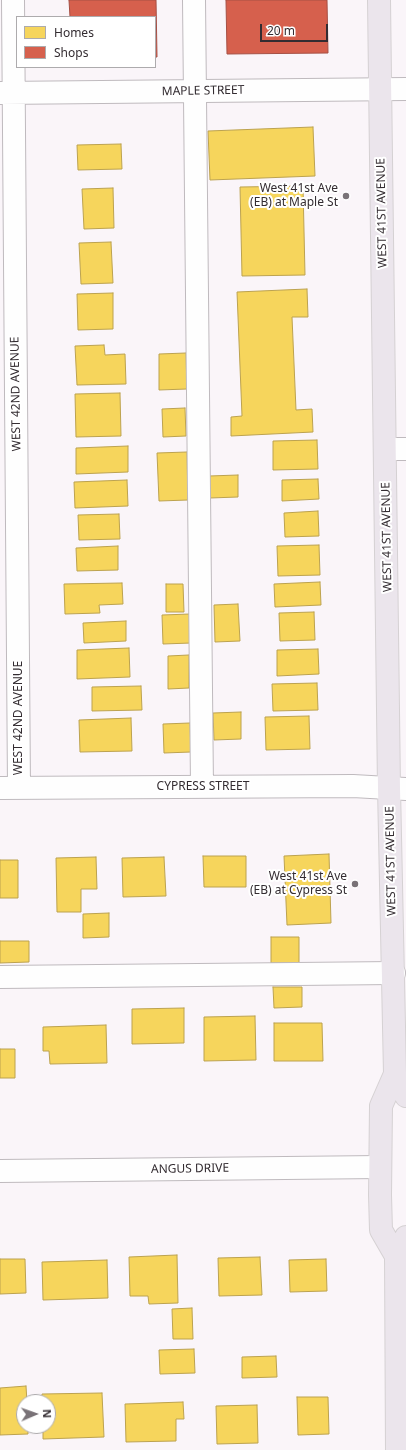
<!DOCTYPE html>
<html>
<head>
<meta charset="utf-8">
<style>
  body { margin:0 }
  #map { position:relative; width:406px; height:1450px; overflow:hidden; background:#faf5f9; font-family:"Noto Sans",sans-serif }
  canvas { display:block }
  .legend { position:absolute; left:16px; top:16px; width:140px; height:52px; box-sizing:border-box; background:#fff; border:1px solid #adabad; margin:0; padding:5px 7px; list-style:none; font-size:12px; color:#332c31 }
  .legend li { display:flex; align-items:center; gap:8px; height:20px }
  .legend b { width:20px; border:1px solid #adabad }
  .north { position:absolute; left:16px; top:1394px; width:40px; height:40px; box-sizing:border-box; background:#fff; border:1px solid #adabad; border-radius:50%; rotate:88deg; font-size:11px; font-weight:700; line-height:16px; text-align:center; color:#332c31 }
  .north::after { content:''; display:block; margin:auto; width:14px; height:18px; background:#797277; clip-path:polygon(50% 0,100% 100%,50% 72%,0 100%) }
  .scale { position:absolute; left:260px; top:24px; width:68px; height:18px; box-sizing:border-box; border:2px solid #332c31; border-top:0; padding-left:5px; font-size:12px; line-height:14px; white-space:nowrap; color:#332c31; -webkit-text-stroke:3px #fff; paint-order:stroke }
</style>
</head>
<body>
<div id="map">
<canvas width="406" height="1450"></canvas>
<ul class="legend">
<li><b style="height:11px;background:#f6d55c"></b>Homes</li>
<li><b style="height:11px;background:#d6604d"></b>Shops</li>
</ul>
<div class="north">N</div>
<div class="scale">20 m</div>
</div>
<script>
const ctx = document.querySelector('canvas').getContext('2d');
ctx.lineJoin = 'round';
function paint(path, color) { ctx.fillStyle = color; ctx.fill(path, 'evenodd'); }
const toPath = rows => new Path2D(rows.map(r => 'M' + r).join(''));
function trace(path, color, width, dash) { ctx.strokeStyle = color; ctx.lineWidth = width; ctx.lineCap = dash ? 'butt' : 'round'; ctx.setLineDash(dash || []); ctx.stroke(path); }
function write(font, color, halo, rows, align = 'center') {
  ctx.font = font + ' "Noto Sans",sans-serif'; ctx.lineWidth = 4; ctx.setLineDash([]); ctx.textBaseline = 'middle'; ctx.strokeStyle = halo; ctx.fillStyle = color; for (const [text, x, y, turn = 0] of rows) {
    ctx.save(); ctx.translate(x, y); ctx.rotate((+turn || 0) * Math.PI / 180); ctx.textAlign = isNaN(turn) ? turn : align; if (halo) ctx.strokeText(text, 0, 0); ctx.fillText(text, 0, 0); ctx.restore();
  }
}
const homes = toPath([
  [313,127,315,176,210,180,208,131,313,127],
  [121,144,122,169,78,170,77,145,121,144],
  [303,186,305,275,242,276,240,187,303,186],
  [113,188,114,228,84,229,82,189,113,188],
  [111,242,113,283,81,284,79,243,111,242],
  [307,289,308,317,292,317,296,410,312,409,313,432,231,436,231,417,242,416,237,292,307,289],
  [113,293,113,329,78,330,77,294,113,293],
  [104,345,105,355,125,354,126,384,77,385,75,346,104,345],
  [186,353,187,389,159,390,159,354,186,353],
  [120,393,121,436,76,437,75,394,120,393],
  [185,408,186,436,163,437,162,409,185,408],
  [317,440,318,469,273,470,273,441,317,440],
  [128,446,128,472,76,474,76,448,128,446],
  [187,452,188,500,159,501,157,453,187,452],
  [238,475,238,497,210,498,209,476,238,475],
  [318,479,319,499,282,501,282,480,318,479],
  [127,480,128,506,75,508,74,482,127,480],
  [318,511,319,536,285,537,284,513,318,511],
  [119,514,120,539,79,540,78,515,119,514],
  [319,545,320,575,278,576,277,546,319,545],
  [118,546,118,570,77,571,76,548,118,546],
  [320,582,321,605,275,607,274,584,320,582],
  [122,583,123,604,99,605,100,613,65,614,64,584,122,583],
  [166,584,183,584,184,612,166,612,166,584],
  [238,604,240,641,215,642,214,605,238,604],
  [314,612,315,640,280,641,279,613,314,612],
  [190,614,191,643,163,644,162,615,190,614],
  [126,621,126,641,84,643,83,623,126,621],
  [129,648,130,677,77,679,77,650,129,648],
  [318,649,319,674,277,676,277,650,318,649],
  [189,655,189,688,168,689,168,656,189,655],
  [317,683,318,710,273,711,272,684,317,683],
  [141,686,142,710,92,711,92,687,141,686],
  [241,712,241,739,214,740,213,713,241,712],
  [309,716,310,749,266,750,265,717,309,716],
  [131,718,132,751,80,752,79,720,131,718],
  [190,723,191,752,164,753,163,724,190,723],
  [329,854,331,923,287,925,284,856,329,854],
  [203,856,246,856,246,887,204,887,203,856],
  [96,857,97,889,81,889,81,912,57,912,56,858,96,857],
  [164,857,166,896,123,897,122,858,164,857],
  [0,860,18,860,18,898,0,898,0,860],
  [109,913,109,937,83,938,83,914,109,913],
  [271,937,299,937,299,963,271,963,271,937],
  [0,941,29,941,29,962,0,963,0,941],
  [273,987,302,987,302,1007,274,1008,273,987],
  [184,1008,184,1043,132,1044,132,1009,184,1008],
  [255,1016,256,1060,204,1061,204,1017,255,1016],
  [274,1023,322,1023,323,1061,274,1061,274,1023],
  [106,1025,107,1063,50,1064,49,1051,43,1051,43,1027,106,1025],
  [0,1049,15,1049,15,1078,0,1078,0,1049],
  [177,1255,178,1303,149,1304,148,1296,130,1296,129,1257,177,1255],
  [260,1257,262,1295,219,1296,218,1258,260,1257],
  [0,1259,25,1259,26,1293,0,1294,0,1259],
  [326,1259,327,1291,290,1292,289,1260,326,1259],
  [107,1260,108,1298,43,1300,42,1262,107,1260],
  [192,1308,193,1339,173,1339,172,1309,192,1308],
  [194,1349,195,1373,160,1374,159,1350,194,1349],
  [276,1356,277,1377,242,1378,242,1357,276,1356],
  [26,1386,27,1402,24,1402,24,1426,28,1426,28,1434,0,1435,0,1388,26,1386],
  [102,1393,104,1437,43,1439,43,1426,48,1426,48,1402,42,1402,42,1394,102,1393],
  [297,1397,328,1397,329,1434,298,1435,297,1397],
  [183,1402,184,1419,176,1419,176,1441,126,1442,125,1404,183,1402],
  [257,1405,258,1443,217,1444,216,1406,257,1405]
]);
paint(homes, '#f6d55c');
trace(homes, '#bca24f', 1);
const shops = toPath([
  [69,0,156,0,157,57,155,57,155,17,70,17,69,0],
  [226,0,327,0,328,53,227,54,226,0]
]);
paint(shops, '#d6604d');
trace(shops, '#a55045', 1);
const minor = toPath([
  [13,0,19,788],
  [194,0,202,786],
  [0,93,406,89],
  [386,449,406,449],
  [0,788,353,786,406,789],
  [0,977,394,973],
  [0,1171,380,1167]
]);
const major = toPath([
  [379,0,389,788,395,1074,381,1106,380,1195,381,1230,396,1256],
  [395,1074,406,1096],
  [397,1450,396,1256,406,1237]
]);
trace(minor, '#bfbabe', 24);
trace(major, '#d5d1d3', 24);
trace(minor, '#fefefe', 22);
trace(major, '#ebe5ec', 22);
for (const [x, y, r, color] of [
  [346,196,4,"#797277"],
  [355,884,4,"#797277"]
]) { const dot = new Path2D(); dot.arc(x, y, r, 0, 2 * Math.PI); ctx.fillStyle = color; ctx.fill(dot); trace(dot, '#fff', 1.5); }
write('12px', '#332c31', '#fff', [
  ["MAPLE STREET",203,91,-1],
  ["WEST 41ST AVENUE",382,213,-91],
  ["WEST 42ND AVENUE",16,394,-91],
  ["WEST 41ST AVENUE",387,537,-91],
  ["WEST 42ND AVENUE",19,718,-90],
  ["CYPRESS STREET",203,787],
  ["WEST 41ST AVENUE",391,861,-91],
  ["ANGUS DRIVE",190,1169,-1]
]);
write('12px', '#332c31', '#fff', [
  ["West 41st Ave",338,189],
  ["(EB) at Maple St",338,203],
  ["West 41st Ave",347,877],
  ["(EB) at Cypress St",347,891]
], 'right');
</script>
</body>
</html>
